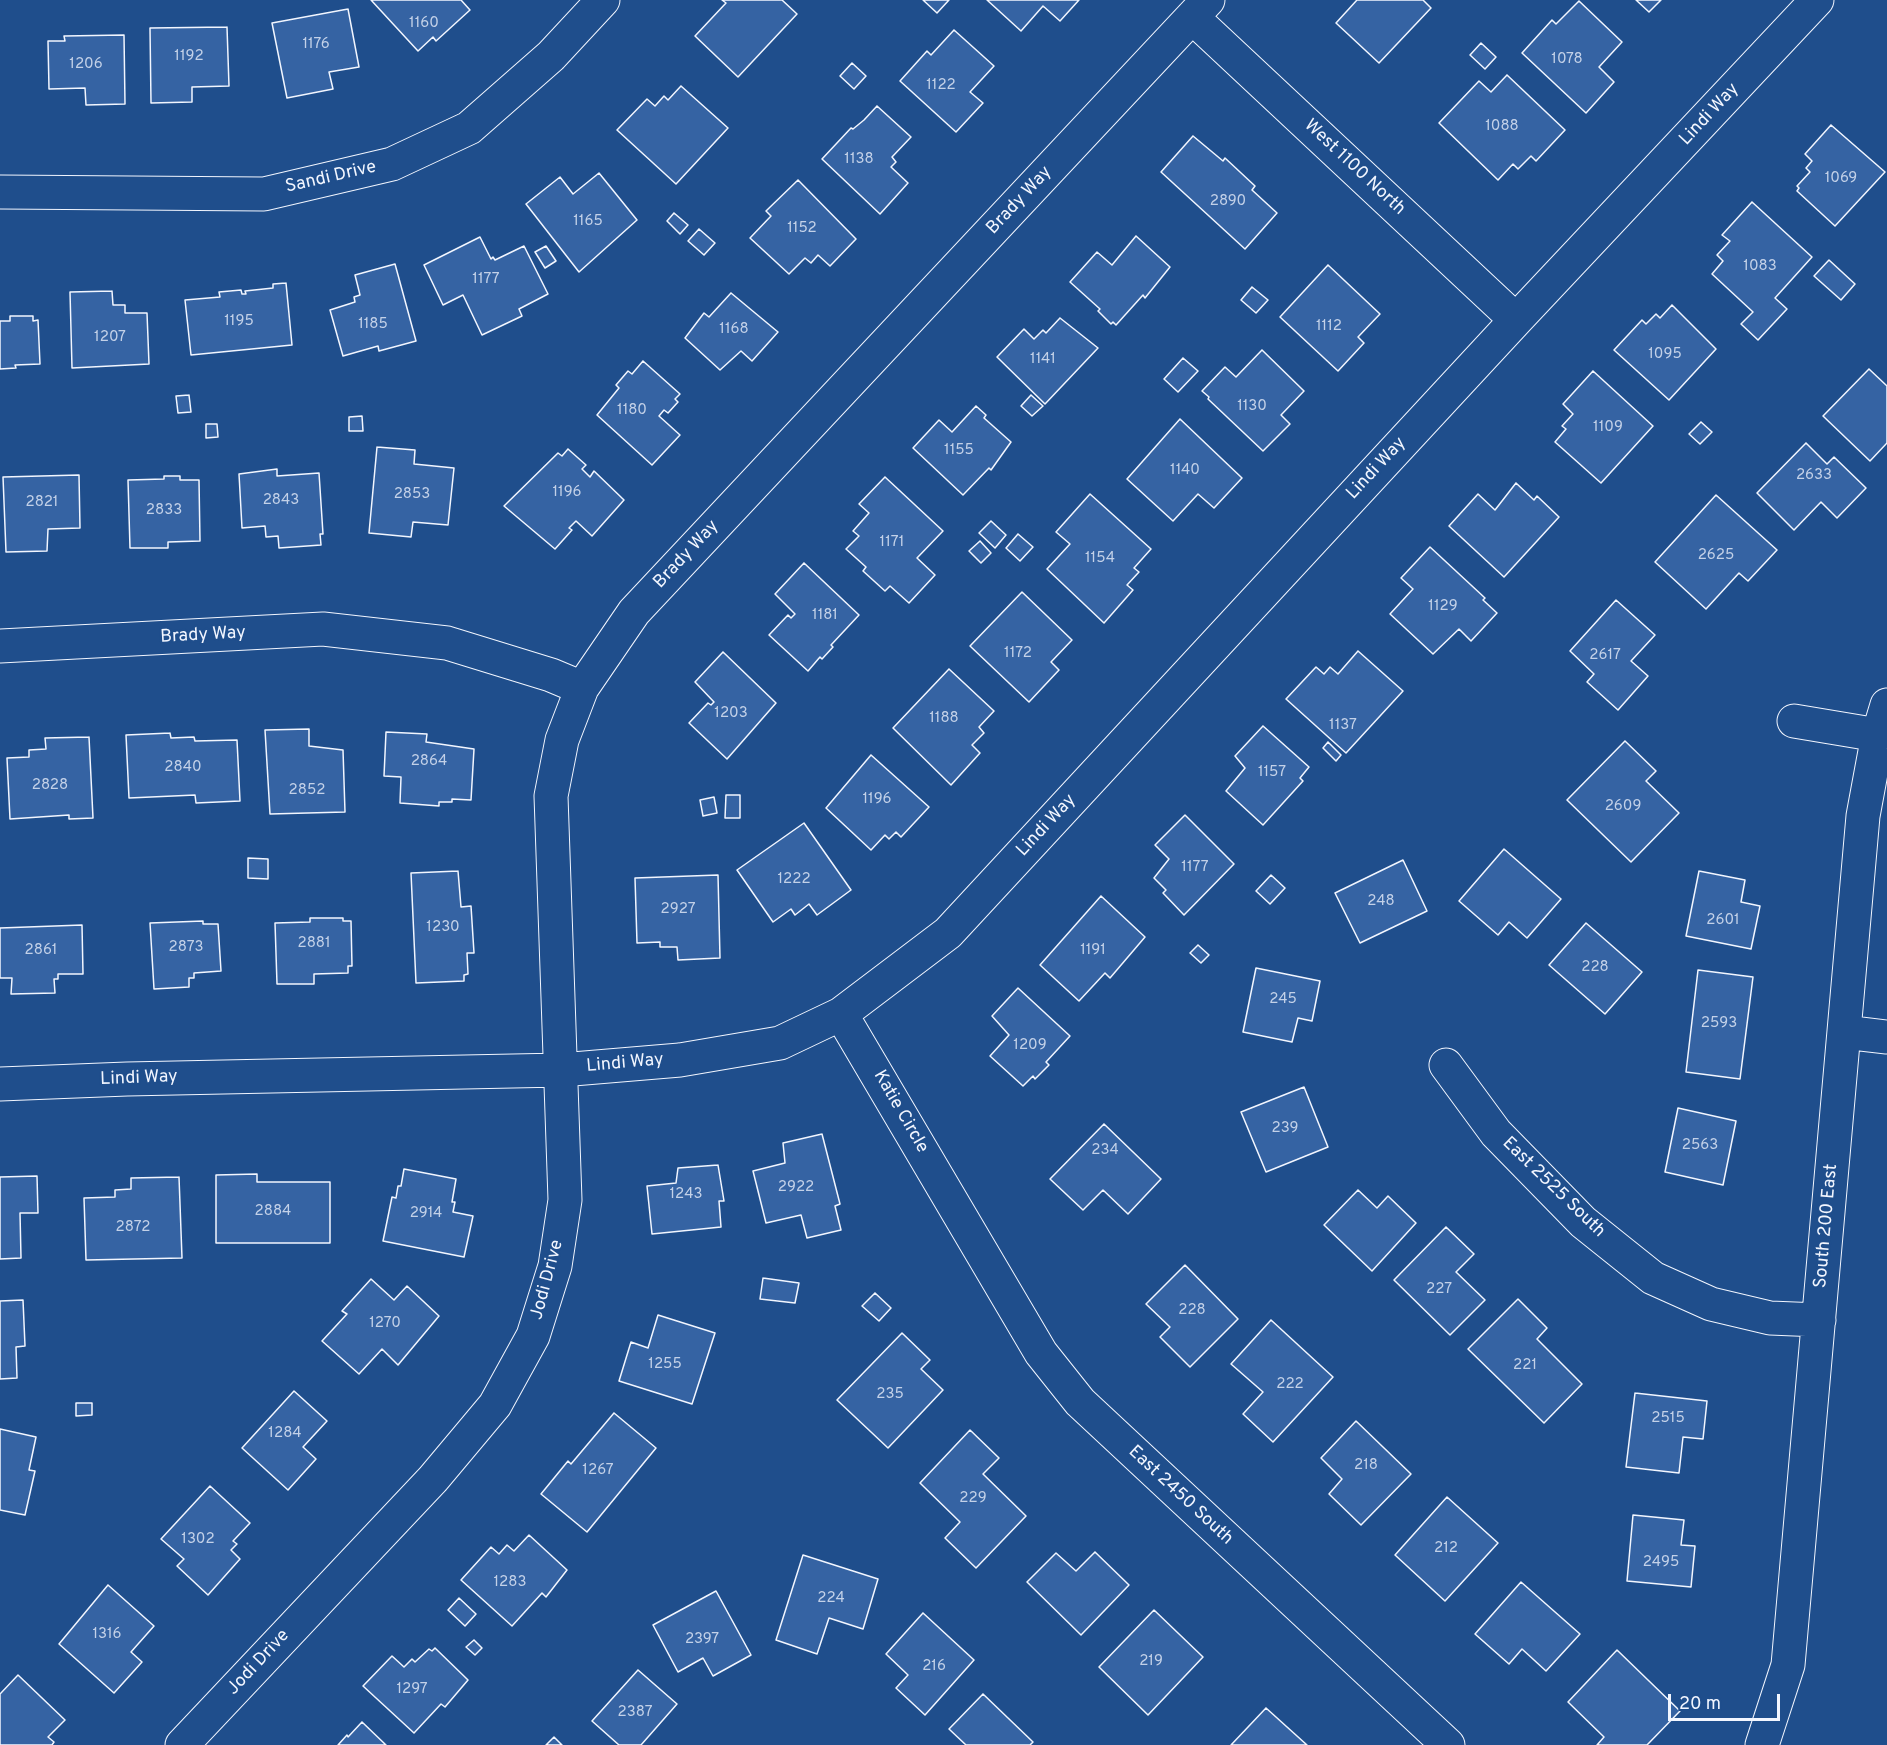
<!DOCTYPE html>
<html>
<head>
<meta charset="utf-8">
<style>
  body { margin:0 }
  #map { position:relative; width:1887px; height:1745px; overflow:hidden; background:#1f4e8c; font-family:Overpass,sans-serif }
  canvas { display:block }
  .scale { position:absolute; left:1668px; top:1694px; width:112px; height:27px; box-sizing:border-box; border:3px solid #f2f6ff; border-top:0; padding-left:8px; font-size:18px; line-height:21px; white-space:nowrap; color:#f2f6ff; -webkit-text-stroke:4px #1f4e8c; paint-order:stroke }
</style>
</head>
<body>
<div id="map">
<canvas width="1887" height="1745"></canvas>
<div class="scale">20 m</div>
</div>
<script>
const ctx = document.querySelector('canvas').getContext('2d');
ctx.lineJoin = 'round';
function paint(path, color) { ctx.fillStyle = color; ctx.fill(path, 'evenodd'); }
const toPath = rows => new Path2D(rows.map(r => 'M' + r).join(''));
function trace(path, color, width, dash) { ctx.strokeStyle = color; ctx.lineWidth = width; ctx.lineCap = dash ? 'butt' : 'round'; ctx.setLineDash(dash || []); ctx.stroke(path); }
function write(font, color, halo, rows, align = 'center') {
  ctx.font = font + ' Overpass,sans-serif'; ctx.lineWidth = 4.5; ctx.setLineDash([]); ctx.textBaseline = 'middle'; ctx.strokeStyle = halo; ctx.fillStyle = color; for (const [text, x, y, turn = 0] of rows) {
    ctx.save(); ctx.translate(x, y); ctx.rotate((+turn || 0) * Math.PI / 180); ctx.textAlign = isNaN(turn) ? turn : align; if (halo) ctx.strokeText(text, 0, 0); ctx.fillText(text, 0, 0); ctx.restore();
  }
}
const building = toPath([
  [371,0,461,0,470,10,436,41,433,37,418,51,371,0],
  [722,0,782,0,797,14,738,77,695,36,726,3,722,0],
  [923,0,949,0,937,13,923,0],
  [987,0,1079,0,1060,21,1043,6,1021,31,987,0],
  [1357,0,1423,0,1431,8,1379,63,1336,23,1357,0],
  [1636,0,1661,0,1649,12,1636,0],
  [1579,1,1622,42,1599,67,1614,82,1586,113,1522,53,1552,20,1556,24,1579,1],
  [348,9,359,67,329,72,333,89,287,98,272,23,348,9],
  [227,27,229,86,192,87,192,102,151,103,150,28,227,27],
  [954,30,994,66,970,92,983,103,956,132,900,81,927,51,931,55,954,30],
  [124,35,125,104,86,105,85,88,49,89,48,41,65,41,64,36,124,35],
  [1481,43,1496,57,1485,69,1470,55,1481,43],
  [852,63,866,76,854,89,840,76,852,63],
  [1507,75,1565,130,1536,161,1531,156,1518,169,1513,164,1498,180,1439,123,1479,81,1491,92,1507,75],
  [681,86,728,128,676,184,617,130,647,99,655,106,664,96,668,100,681,86],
  [877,106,911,137,892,157,896,162,891,167,908,183,880,214,822,159,851,128,853,129,864,120,877,106],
  [1831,125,1885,172,1835,226,1797,191,1799,188,1797,186,1810,172,1806,168,1812,161,1805,154,1831,125],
  [1193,136,1223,161,1225,158,1255,186,1252,190,1277,213,1245,249,1161,172,1193,136],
  [599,173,637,220,579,272,526,204,560,177,573,194,599,173],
  [798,180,856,239,830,266,818,255,811,263,805,258,789,274,750,238,771,216,766,211,798,180],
  [1752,202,1812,257,1775,298,1787,309,1758,340,1741,324,1753,312,1712,274,1723,261,1717,255,1730,241,1722,235,1752,202],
  [674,213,688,225,680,234,667,221,674,213],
  [699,229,715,243,704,255,688,241,699,229],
  [1136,236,1170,267,1145,298,1143,295,1116,325,1113,322,1111,324,1098,311,1100,309,1070,282,1097,252,1112,265,1136,236],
  [480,237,491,259,493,257,495,260,524,246,548,294,519,309,522,316,482,335,463,295,443,305,424,265,480,237],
  [546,246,556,261,545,268,535,252,546,246],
  [1829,260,1855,284,1841,300,1814,276,1829,260],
  [395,264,416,341,379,351,378,346,343,356,330,310,355,302,354,297,360,295,355,275,395,264],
  [1328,265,1380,314,1358,337,1364,343,1338,371,1280,317,1328,265],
  [286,283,292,345,191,355,185,300,220,297,219,292,241,290,242,294,246,294,245,291,273,288,273,284,286,283],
  [1252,287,1268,300,1256,313,1241,300,1252,287],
  [112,291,113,305,125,305,125,313,147,313,149,364,72,368,70,292,112,291],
  [731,293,778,332,752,361,741,351,720,370,685,338,704,313,709,317,731,293],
  [1672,305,1716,349,1669,400,1614,350,1642,320,1646,324,1656,314,1660,318,1672,305],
  [10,316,33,316,33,321,38,320,40,364,15,365,16,368,0,369,0,321,10,321,10,316],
  [1060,318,1098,348,1045,404,997,357,1024,329,1034,339,1043,330,1046,333,1060,318],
  [1262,350,1304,391,1281,415,1290,424,1263,451,1208,399,1209,397,1202,391,1225,367,1236,377,1262,350],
  [1183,358,1198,371,1178,392,1164,379,1183,358],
  [643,361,680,394,675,399,678,402,668,413,664,410,659,416,680,435,652,465,597,415,619,388,616,385,628,371,632,374,643,361],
  [1869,369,1887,386,1887,443,1870,461,1823,416,1869,369],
  [1593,371,1653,426,1601,483,1555,442,1566,429,1562,426,1573,414,1563,404,1593,371],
  [189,395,191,412,178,413,176,396,189,395],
  [1031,395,1043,406,1032,416,1021,406,1031,395],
  [976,406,986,415,984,418,1011,442,991,470,989,468,963,495,913,448,939,420,952,432,976,406],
  [362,416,363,431,349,431,349,417,362,416],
  [1180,419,1242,478,1214,508,1198,494,1173,521,1127,479,1180,419],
  [1701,422,1712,432,1700,444,1689,434,1701,422],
  [206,424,217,424,218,437,206,438,206,424],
  [1806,443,1827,464,1834,457,1866,488,1837,518,1821,502,1794,530,1757,493,1806,443],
  [377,447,415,450,414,464,454,468,448,525,413,522,411,537,369,533,377,447],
  [568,449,586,465,582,469,590,477,594,471,624,500,592,536,576,521,569,528,572,530,555,549,504,506,558,453,562,456,568,449],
  [277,469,277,476,319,473,323,534,320,534,321,545,279,548,278,536,266,537,265,526,242,528,239,474,277,469],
  [79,475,80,528,48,529,47,551,6,552,3,477,79,475],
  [164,476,180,476,180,480,199,480,200,541,168,542,168,548,130,548,128,480,164,479,164,476],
  [885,477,943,531,917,558,935,575,909,603,890,586,885,591,863,571,866,567,846,549,859,536,853,531,869,513,859,504,885,477],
  [1516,483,1534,500,1537,496,1559,517,1504,577,1449,526,1478,494,1495,510,1516,483],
  [1090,494,1151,549,1134,568,1139,572,1127,585,1133,590,1104,623,1047,569,1070,544,1056,532,1090,494],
  [1716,495,1777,550,1748,581,1739,573,1706,609,1655,562,1716,495],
  [991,521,1006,535,995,548,979,533,991,521],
  [1018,534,1033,547,1020,561,1006,548,1018,534],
  [980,541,991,553,981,563,969,551,980,541],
  [1430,547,1485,598,1483,600,1497,613,1471,641,1459,629,1433,654,1390,614,1413,589,1401,578,1430,547],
  [804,563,859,615,831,645,833,647,822,659,820,657,808,671,769,635,788,615,791,618,795,614,775,594,804,563],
  [1022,592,1072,640,1051,662,1059,670,1029,702,970,646,1022,592],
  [1616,600,1655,635,1631,661,1648,676,1618,710,1587,682,1594,674,1570,651,1616,600],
  [1358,651,1403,691,1346,753,1286,699,1316,667,1324,674,1330,667,1338,674,1358,651],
  [723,652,776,703,727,759,689,723,708,703,711,705,714,702,695,682,723,652],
  [949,669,994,711,979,727,984,733,972,745,980,753,951,785,893,728,949,669],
  [1263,726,1309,767,1300,778,1303,781,1263,825,1226,791,1245,768,1235,756,1263,726],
  [309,729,309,746,343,750,345,812,270,814,265,730,309,729],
  [386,732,427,734,426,742,474,749,471,800,452,799,452,802,439,802,439,806,400,803,401,777,384,776,386,732],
  [170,733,171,738,194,737,195,741,237,740,240,801,196,803,195,795,129,798,126,735,170,733],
  [89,737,93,818,69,819,69,815,10,819,7,758,29,757,29,750,46,749,45,738,89,737],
  [1625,741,1656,771,1646,781,1679,813,1631,862,1567,800,1625,741],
  [1328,742,1341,755,1336,761,1323,748,1328,742],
  [871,755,929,807,901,837,896,832,889,839,885,835,871,850,826,808,871,755],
  [726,795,740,795,740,818,725,818,726,795],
  [714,797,717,813,703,816,700,800,714,797],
  [1185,815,1234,864,1184,915,1163,893,1166,890,1154,878,1169,859,1155,845,1185,815],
  [804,823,851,890,817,915,809,904,795,915,791,909,773,922,737,870,804,823],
  [1504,849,1561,899,1527,938,1509,922,1498,935,1459,901,1504,849],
  [248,858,268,859,268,879,248,878,248,858],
  [1403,860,1427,911,1360,943,1335,893,1403,860],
  [458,871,461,907,471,906,474,953,467,953,468,974,464,975,464,981,416,983,411,873,458,871],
  [1699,871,1745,880,1741,902,1760,906,1751,949,1686,936,1699,871],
  [718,875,720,958,678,960,677,947,660,947,660,942,637,943,635,878,718,875],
  [1271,875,1285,888,1270,904,1256,891,1271,875],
  [1101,896,1145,937,1110,978,1105,973,1079,1001,1040,965,1101,896],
  [310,918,343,918,343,921,351,921,352,966,348,966,348,973,314,974,314,984,277,984,275,923,310,922,310,918],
  [203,921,203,924,218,924,221,971,194,973,194,978,189,978,189,987,154,989,150,923,203,921],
  [1586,923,1642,972,1605,1014,1549,965,1586,923],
  [82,925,83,974,58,974,58,979,54,979,55,993,11,994,12,978,0,978,0,928,82,925],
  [1198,945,1209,955,1201,963,1190,953,1198,945],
  [1256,968,1320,981,1312,1021,1298,1018,1292,1042,1243,1032,1256,968],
  [1698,970,1753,977,1740,1079,1686,1072,1698,970],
  [1018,988,1070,1036,1046,1062,1049,1065,1035,1079,1033,1076,1023,1086,990,1056,1009,1035,992,1016,1018,988],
  [1304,1087,1328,1147,1266,1172,1241,1112,1304,1087],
  [1678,1108,1736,1121,1723,1185,1665,1172,1678,1108],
  [1104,1124,1161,1179,1128,1214,1103,1190,1083,1210,1050,1179,1104,1124],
  [822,1134,840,1204,835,1206,841,1230,807,1238,801,1215,766,1223,753,1171,785,1163,783,1143,822,1134],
  [718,1165,724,1201,719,1201,721,1227,652,1234,647,1186,676,1183,678,1168,718,1165],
  [404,1169,456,1179,452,1202,455,1202,453,1212,473,1216,464,1257,383,1241,392,1197,396,1198,398,1186,401,1186,404,1169],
  [257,1174,257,1182,330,1182,330,1243,216,1243,216,1175,257,1174],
  [37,1176,38,1213,20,1213,21,1258,0,1259,0,1177,37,1176],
  [179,1177,182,1258,86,1260,84,1198,115,1197,115,1190,131,1189,131,1178,179,1177],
  [1358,1190,1377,1208,1388,1196,1416,1223,1372,1271,1324,1225,1358,1190],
  [1446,1227,1474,1254,1456,1272,1485,1300,1450,1335,1394,1280,1446,1227],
  [1185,1265,1238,1319,1190,1367,1160,1337,1170,1327,1146,1304,1185,1265],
  [763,1278,799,1283,795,1303,760,1299,763,1278],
  [371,1279,394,1300,407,1286,439,1316,398,1365,382,1349,359,1374,322,1341,347,1314,342,1311,371,1279],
  [875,1293,891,1308,879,1321,862,1306,875,1293],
  [1518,1299,1547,1328,1537,1339,1582,1384,1544,1423,1468,1349,1518,1299],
  [23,1300,25,1346,16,1347,17,1378,0,1379,0,1301,23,1300],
  [658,1315,715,1333,692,1404,619,1381,631,1342,648,1348,658,1315],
  [1271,1320,1333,1377,1273,1442,1243,1414,1263,1392,1231,1364,1271,1320],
  [902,1333,930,1360,921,1369,943,1390,888,1448,837,1400,902,1333],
  [294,1391,327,1421,303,1447,316,1459,288,1490,242,1448,294,1391],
  [1635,1393,1707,1401,1703,1439,1683,1437,1679,1473,1626,1467,1635,1393],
  [76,1403,92,1403,92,1415,76,1416,76,1403],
  [614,1413,656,1448,587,1532,541,1494,568,1461,571,1464,614,1413],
  [1356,1421,1411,1474,1361,1525,1329,1494,1342,1479,1321,1458,1356,1421],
  [0,1429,36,1437,29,1470,35,1471,25,1515,0,1510,0,1429],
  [970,1430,999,1458,983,1474,1026,1516,976,1568,945,1538,960,1522,920,1483,970,1430],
  [210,1486,250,1523,233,1541,237,1544,231,1550,240,1559,208,1595,177,1566,184,1559,161,1539,210,1486],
  [1447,1497,1498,1543,1445,1601,1395,1555,1447,1497],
  [1633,1515,1684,1520,1681,1545,1695,1546,1691,1587,1627,1581,1633,1515],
  [529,1535,567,1570,546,1597,542,1593,512,1626,461,1580,491,1547,499,1554,507,1545,514,1551,529,1535],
  [1095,1552,1129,1585,1081,1635,1027,1582,1056,1553,1076,1571,1095,1552],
  [803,1555,878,1579,863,1629,829,1618,817,1654,776,1640,803,1555],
  [1521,1582,1580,1634,1546,1671,1522,1649,1509,1664,1475,1634,1521,1582],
  [108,1585,154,1626,131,1652,142,1662,114,1693,59,1644,108,1585],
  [716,1591,751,1655,713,1676,703,1658,678,1672,653,1625,716,1591],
  [459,1598,476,1614,465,1626,448,1610,459,1598],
  [1154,1610,1203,1657,1148,1715,1099,1667,1154,1610],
  [923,1613,974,1660,925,1715,896,1688,908,1675,886,1654,923,1613],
  [474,1640,482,1648,475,1655,466,1647,474,1640],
  [435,1648,468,1680,445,1707,441,1704,414,1733,363,1686,392,1656,404,1667,412,1659,415,1662,429,1649,432,1651,435,1648],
  [1617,1650,1680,1711,1647,1745,1597,1745,1604,1737,1568,1702,1617,1650],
  [638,1670,677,1704,641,1745,619,1745,592,1721,638,1670],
  [18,1675,65,1720,48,1737,54,1742,52,1745,0,1745,0,1694,18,1675],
  [983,1694,1033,1742,1030,1745,966,1745,949,1729,983,1694],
  [1266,1708,1307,1745,1231,1745,1266,1708],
  [362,1722,386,1745,338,1745,347,1735,348,1737,362,1722],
  [554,1737,562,1745,546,1745,554,1737]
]);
paint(building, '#3563a3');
trace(building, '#f2f6ff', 1.5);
const minor = toPath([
  [1192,17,1516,320],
  [0,192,264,194,392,164,469,128,551,56,603,0],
  [0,646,323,629,447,643,551,675,582,688],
  [1794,721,1878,735],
  [841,1014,1041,1353,1080,1402,1448,1745],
  [1844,1032,1887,1037],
  [1446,1065,1496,1133,1583,1222,1653,1278,1711,1304,1770,1318,1819,1320],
  [0,1084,127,1079,561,1070,680,1060,780,1043,841,1014,948,933,1516,320,1817,0],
  [182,1745,433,1479,495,1405,533,1336,555,1266,565,1200,551,796,562,740,582,688,634,612,1208,0],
  [1762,1745,1788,1665,1863,816,1878,735,1887,705]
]);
trace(minor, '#f2f6ff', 35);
trace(minor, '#1f4e8c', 33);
write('15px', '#c3d1e8', null, [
  ["1160",424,24],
  ["1176",316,45],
  ["1192",189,57],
  ["1078",1567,60],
  ["1206",86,65],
  ["1122",941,86],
  ["1088",1502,127],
  ["1138",859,160],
  ["1069",1841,179],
  ["2890",1228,202],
  ["1165",588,222],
  ["1152",802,229],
  ["1083",1760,267],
  ["1177",486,280],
  ["1195",239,322],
  ["1185",373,325],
  ["1112",1329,327],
  ["1168",734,330],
  ["1207",110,338],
  ["1095",1665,355],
  ["1141",1043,360],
  ["1130",1252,407],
  ["1180",632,411],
  ["1109",1608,428],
  ["1155",959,451],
  ["1140",1185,471],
  ["2633",1814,476],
  ["1196",567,493],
  ["2853",412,495],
  ["2843",281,501],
  ["2821",42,503],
  ["2833",164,511],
  ["1171",892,543],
  ["2625",1716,556],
  ["1154",1100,559],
  ["1129",1443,607],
  ["1181",825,616],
  ["1172",1018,654],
  ["2617",1605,656],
  ["1203",731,714],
  ["1188",944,719],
  ["1137",1343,726],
  ["2864",429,762],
  ["2840",183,768],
  ["1157",1272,773],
  ["2828",50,786],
  ["2852",307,791],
  ["1196",877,800],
  ["2609",1623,807],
  ["1177",1195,868],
  ["1222",794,880],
  ["248",1381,902],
  ["2927",678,910],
  ["2601",1723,921],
  ["1230",443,928],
  ["2881",314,944],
  ["2873",186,948],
  ["2861",41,951],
  ["1191",1093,951],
  ["228",1595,968],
  ["245",1283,1000],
  ["2593",1719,1024],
  ["1209",1030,1046],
  ["239",1285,1129],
  ["2563",1700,1146],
  ["234",1105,1151],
  ["2922",796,1188],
  ["1243",686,1195],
  ["2884",273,1212],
  ["2914",426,1214],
  ["2872",133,1228],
  ["227",1439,1290],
  ["228",1192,1311],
  ["1270",385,1324],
  ["1255",665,1365],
  ["221",1525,1366],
  ["222",1290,1385],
  ["235",890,1395],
  ["2515",1668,1419],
  ["1284",285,1434],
  ["218",1366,1466],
  ["1267",598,1471],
  ["229",973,1499],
  ["1302",198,1540],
  ["212",1446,1549],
  ["2495",1661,1563],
  ["1283",510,1583],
  ["224",831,1599],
  ["1316",107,1635],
  ["2397",702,1640],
  ["219",1151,1662],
  ["216",934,1667],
  ["1297",412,1690],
  ["2387",635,1713]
]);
write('18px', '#f2f6ff', '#1f4e8c', [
  ["Lindi Way",1710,115,-47],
  ["West 1100 North",1354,168,43],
  ["Sandi Drive",331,178,-13],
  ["Brady Way",1020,201,-47],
  ["Lindi Way",1377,469,-47],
  ["Brady Way",687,555,-47],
  ["Brady Way",203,636,-3],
  ["Lindi Way",1047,826,-47],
  ["Lindi Way",625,1064,-5],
  ["Lindi Way",139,1079,-2],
  ["Katie Circle",900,1112,60],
  ["East 2525 South",1553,1188,44],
  ["South 200 East",1827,1226,-85],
  ["Jodi Drive",548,1280,-75],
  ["East 2450 South",1180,1496,43],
  ["Jodi Drive",259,1663,-47]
]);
</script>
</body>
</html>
